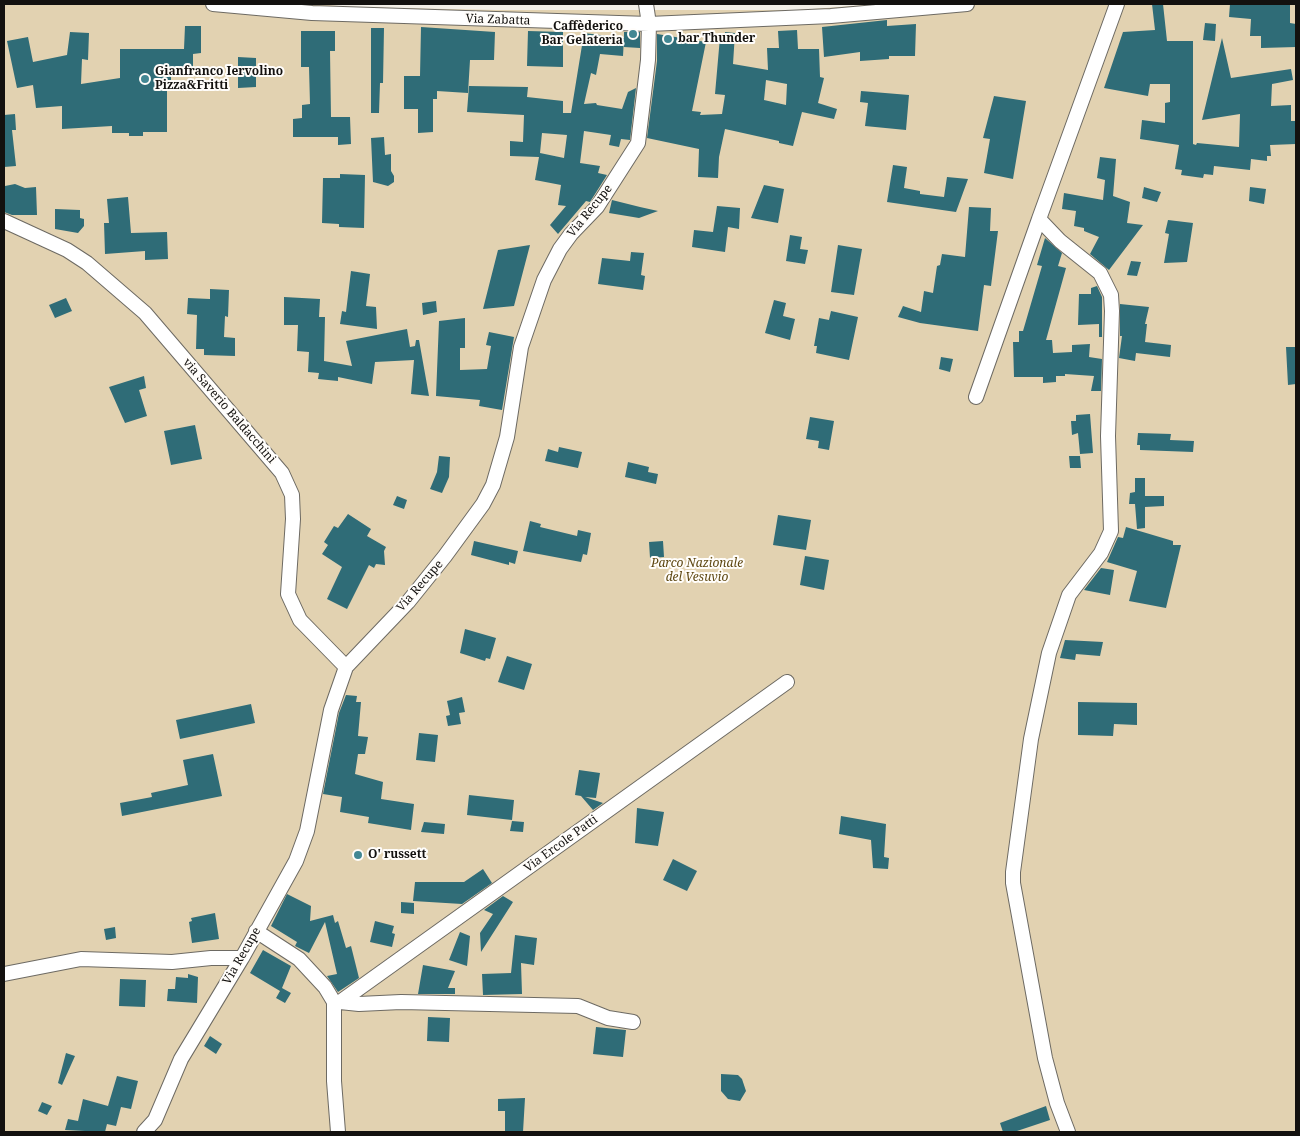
<!DOCTYPE html>
<html>
<head>
<meta charset="utf-8">
<style>
  body { margin:0 }
  #map { position:relative; width:1300px; height:1136px; overflow:hidden; background:#f3efe7; font-family:"Noto Serif",serif }
  canvas { display:block }
  .frame { position:absolute; inset:0; border:5px solid #13110f; pointer-events:none }
</style>
</head>
<body>
<div id="map">
<canvas width="1300" height="1136"></canvas>
<div class="frame"></div>
</div>
<script>
const ctx = document.querySelector('canvas').getContext('2d');
ctx.lineJoin = 'round';
function paint(path, color) { ctx.fillStyle = color; ctx.fill(path, 'evenodd'); }
const toPath = rows => new Path2D(rows.map(r => 'M' + r).join(''));
function trace(path, color, width, dash) { ctx.strokeStyle = color; ctx.lineWidth = width; ctx.lineCap = dash ? 'butt' : 'round'; ctx.setLineDash(dash || []); ctx.stroke(path); }
function write(font, color, halo, rows, align = 'center') {
  ctx.font = font + ' "Noto Serif",serif'; ctx.lineWidth = 4; ctx.setLineDash([]); ctx.textBaseline = 'middle'; ctx.strokeStyle = halo; ctx.fillStyle = color; for (const [text, x, y, turn = 0] of rows) {
    ctx.save(); ctx.translate(x, y); ctx.rotate((+turn || 0) * Math.PI / 180); ctx.textAlign = isNaN(turn) ? turn : align; if (halo) ctx.strokeText(text, 0, 0); ctx.fillText(text, 0, 0); ctx.restore();
  }
}
paint(toPath([
  [4,4,320,4,348,7,496,10,798,10,880,4,1296,4,1296,1132,4,1132]
]), '#e2d2b1');
paint(toPath([
  [1152,4,1163,4,1167,41,1193,41,1193,144,1196,145,1197,143,1239,147,1240,114,1202,120,1222,38,1231,78,1291,69,1293,80,1272,84,1271,106,1291,105,1291,121,1296,121,1296,144,1270,145,1271,156,1267,156,1267,161,1251,159,1250,170,1214,166,1213,175,1204,174,1203,178,1181,175,1182,170,1175,169,1179,145,1140,139,1142,120,1165,123,1165,103,1170,102,1170,84,1150,84,1148,96,1104,88,1123,32,1155,30],
  [1230,4,1290,5,1290,23,1296,24,1296,47,1261,48,1261,36,1250,36,1251,19,1229,17],
  [887,20,887,26,916,24,915,56,889,56,889,59,860,61,860,52,824,57,822,27],
  [1205,23,1216,24,1215,41,1203,40],
  [185,26,201,26,201,53,193,54,193,74,171,75,171,87,167,88,167,132,143,132,143,136,129,136,129,133,112,133,112,126,62,129,62,106,36,108,33,85,17,88,7,41,28,37,33,62,67,55,70,32,89,33,88,60,82,59,81,84,120,78,120,49,184,49],
  [421,27,495,32,494,60,470,60,468,93,437,91,437,99,433,99,433,132,418,133,418,109,404,109,404,76,420,76],
  [371,28,384,28,383,83,380,83,379,113,371,113],
  [797,30,798,49,819,49,820,77,824,78,818,103,837,109,834,119,802,112,793,146,779,143,779,141,725,129,719,157,718,178,698,177,699,149,647,138,657,61,657,34,706,42,692,111,701,112,700,115,722,114,725,95,715,94,720,37,725,38,725,32,735,33,733,64,768,70,767,48,779,48,778,31],
  [766,80,787,84,786,105,764,100],
  [301,31,335,31,335,51,330,51,331,117,350,117,351,144,338,145,338,137,293,137,293,119,302,118,302,105,310,104,309,67,301,67],
  [528,31,563,32,563,67,527,66],
  [624,32,640,32,640,48,624,47],
  [584,33,624,38,623,56,600,54,596,75,591,73,584,104,596,103,597,105,622,109,628,92,636,88,630,140,621,139,619,147,609,145,611,135,584,131,580,163,600,166,598,173,607,175,590,202,586,201,558,234,550,225,566,206,558,205,561,185,535,180,539,157,510,156,510,141,523,142,524,115,467,112,469,86,528,87,527,97,563,101,563,113,571,113],
  [542,133,567,135,564,158,540,153],
  [238,57,256,58,256,87,238,88],
  [861,91,909,95,906,130,865,126,868,103,860,102],
  [994,96,1026,101,1013,179,984,173,990,139,983,138],
  [15,114,16,130,12,130,16,166,4,167,4,115],
  [384,137,385,155,391,154,391,171,394,176,394,182,388,186,373,182,371,138],
  [1100,157,1116,159,1113,196,1130,202,1127,223,1143,225,1109,270,1090,254,1099,237,1084,231,1084,228,1074,226,1076,211,1062,209,1064,193,1103,200,1105,180,1097,178],
  [893,165,907,167,904,188,920,191,920,194,944,197,947,177,968,179,956,212,887,202],
  [340,174,365,175,364,228,339,227,339,224,322,223,323,178,340,178],
  [15,184,25,188,36,187,37,215,12,215,4,212,4,189,5,186],
  [764,185,784,189,778,223,751,218],
  [1144,187,1161,192,1157,202,1142,198],
  [1250,187,1266,189,1264,204,1249,201],
  [128,197,131,233,167,232,168,259,145,260,145,251,105,254,104,223,109,223,107,199],
  [612,200,640,207,658,211,639,218,609,213],
  [717,206,740,208,739,229,728,227,725,252,692,247,694,230,713,232],
  [969,207,991,208,990,231,998,231,991,286,984,285,978,331,920,323,898,317,903,306,921,312,924,291,933,293,937,266,940,265,942,254,965,257],
  [55,209,80,210,80,218,84,219,84,226,78,233,55,229],
  [1168,220,1193,223,1187,262,1164,263,1169,234,1165,233],
  [790,235,802,237,800,249,808,250,805,264,786,261],
  [1045,238,1062,253,1058,266,1066,268,1046,340,1052,340,1053,353,1072,352,1072,345,1090,344,1089,357,1102,359,1101,391,1091,391,1094,376,1065,374,1065,376,1056,376,1056,382,1043,383,1043,377,1014,377,1013,342,1019,342,1019,331,1023,331,1042,266,1037,265],
  [530,245,514,306,483,309,498,250],
  [838,245,862,249,854,295,831,292],
  [631,252,644,253,641,275,645,276,643,290,598,284,602,258,630,261],
  [1131,261,1141,262,1137,276,1127,275],
  [351,271,370,274,366,306,376,307,377,329,340,324,342,311,346,312],
  [1097,286,1102,297,1102,337,1099,337,1099,324,1078,325,1079,294,1091,294,1091,288],
  [210,289,229,290,228,317,225,316,224,337,235,338,235,356,204,355,204,349,196,349,197,315,187,314,188,298,210,299],
  [284,297,320,299,319,317,325,317,324,361,352,366,346,341,407,329,410,347,415,346,416,340,419,340,429,396,411,394,414,360,375,362,372,384,338,377,338,381,318,379,319,373,308,372,309,352,297,351,298,325,284,325],
  [66,298,72,311,55,318,49,305],
  [774,300,786,303,783,316,795,319,790,340,765,333],
  [436,301,437,312,423,315,422,303],
  [1120,304,1149,307,1145,324,1147,324,1145,342,1171,345,1170,357,1136,353,1135,361,1119,358,1122,336,1120,336],
  [831,311,858,317,849,360,816,353,817,346,814,346,819,318,829,320],
  [465,318,465,348,460,348,460,370,487,369,491,346,486,345,489,332,514,337,502,410,479,406,480,400,436,396,439,321],
  [1286,347,1296,347,1296,384,1288,385],
  [941,357,953,359,950,372,939,369],
  [144,376,146,388,139,390,147,416,125,423,109,387],
  [1090,414,1093,453,1080,454,1078,433,1072,435,1071,421,1076,421,1076,415],
  [810,417,834,421,829,450,818,448,819,441,806,439],
  [195,425,202,459,171,465,164,431],
  [1138,433,1171,434,1170,440,1194,441,1193,452,1140,450,1140,445,1137,445],
  [559,447,582,452,578,468,545,461,548,449,558,452],
  [439,456,450,457,449,477,442,493,430,489,437,472],
  [1069,456,1080,456,1081,468,1070,468],
  [628,462,649,467,648,472,658,474,656,484,625,477],
  [1135,478,1145,478,1145,496,1164,496,1164,506,1145,507,1145,528,1137,529,1135,504,1129,504,1130,493,1135,492],
  [397,496,407,500,404,509,393,505],
  [348,514,371,529,367,536,386,547,384,551,385,565,376,564,374,568,369,565,347,609,327,599,342,567,322,554,328,545,324,542,334,526,338,528],
  [778,515,811,520,806,550,773,545],
  [530,521,541,524,540,527,577,536,578,530,591,533,587,555,583,554,581,562,523,551],
  [1126,527,1173,541,1173,545,1181,545,1166,608,1129,601,1137,571,1107,562,1118,537,1123,538],
  [474,541,518,551,515,564,509,562,509,565,471,555],
  [663,541,664,557,650,558,649,542],
  [805,556,829,560,824,590,800,585],
  [1101,568,1114,570,1110,595,1084,590],
  [465,629,496,638,490,659,486,658,485,661,460,653],
  [1065,640,1103,642,1100,656,1076,654,1075,660,1060,658],
  [507,656,532,664,524,690,498,682],
  [346,695,357,696,356,702,361,702,358,736,368,737,365,754,358,754,355,774,383,782,381,799,414,804,411,830,368,823,369,817,340,812,342,797,323,794,339,713],
  [462,697,465,712,459,713,461,724,448,726,446,716,450,715,447,701],
  [1078,702,1137,703,1137,725,1114,724,1113,736,1078,735],
  [251,704,255,723,180,739,176,720],
  [419,733,438,735,435,762,416,760],
  [213,754,222,796,122,816,120,803,152,797,151,793,188,785,183,760],
  [579,770,600,773,596,798,585,797,603,803,593,810,581,796,575,795],
  [469,795,514,800,512,820,467,815],
  [637,808,664,812,658,846,635,843],
  [841,816,886,824,884,857,889,858,888,869,873,868,871,840,839,834],
  [512,821,524,822,523,832,510,831],
  [424,822,445,824,444,834,421,832],
  [673,859,697,871,687,891,663,880],
  [483,869,492,883,462,904,413,901,415,882,464,882],
  [287,894,311,906,310,921,333,915,335,923,338,921,346,948,351,946,359,978,338,992,327,976,337,974,325,922,309,953,295,946,297,942,271,926],
  [503,896,513,902,481,952,480,933,493,914,484,910],
  [401,902,414,903,414,914,401,913],
  [215,913,219,939,192,943,189,922,192,921,191,918],
  [375,921,394,926,392,933,395,934,392,947,370,942],
  [115,927,116,938,106,940,104,929],
  [460,932,470,936,467,966,449,960],
  [515,935,537,938,534,965,521,963,522,994,483,995,482,974,511,973],
  [263,950,291,966,282,988,291,993,285,1003,276,998,280,991,250,973],
  [423,965,455,971,448,988,455,988,455,994,418,994],
  [188,974,198,977,197,1003,167,1001,168,989,175,989,176,977,188,978],
  [120,979,146,980,145,1007,119,1006],
  [428,1017,450,1018,449,1042,427,1041],
  [596,1027,626,1030,623,1057,593,1054],
  [210,1036,222,1044,216,1054,204,1046],
  [66,1053,75,1056,62,1085,58,1083],
  [721,1074,738,1075,742,1079,746,1091,740,1101,728,1099,721,1091],
  [117,1076,138,1081,131,1109,121,1107,116,1126,107,1124,105,1132,65,1130,68,1119,78,1121,83,1099,108,1106],
  [525,1098,523,1132,505,1132,505,1111,498,1111,498,1099],
  [42,1102,52,1106,47,1115,38,1111],
  [1046,1106,1050,1120,1014,1132,1003,1132,1000,1123]
]), '#2f6c77');
const minor = toPath([
  [213,4,312,13,649,24,831,16,967,4],
  [4,221,67,250,87,263,145,313,282,473,292,495,293,519,288,594,300,620,346,667],
  [976,397,1039,219],
  [256,931,299,959,325,987,334,1002,334,1081,338,1132],
  [4,974,81,959,172,962,211,958,242,958],
  [334,1002,340,1002,787,682],
  [340,1002,359,1004,401,1002,578,1006,608,1018,633,1022],
  [144,1132,155,1120,181,1059,242,958,296,861,307,831,331,710,346,667,408,602,445,556,483,504,493,485,507,437,521,347,544,280,560,249,571,234,597,207,638,143,648,60,649,24,646,4],
  [1068,1132,1057,1103,1045,1058,1013,883,1013,872,1031,739,1049,653,1069,595,1101,553,1111,531,1108,436,1112,311,1111,295,1100,273,1060,241,1039,219,1117,4]
]);
trace(minor, '#6d6a63', 16);
trace(minor, '#fff', 14);
for (const [x, y, r, color] of [
  [633,34,5,"#428793"],
  [668,39,5,"#428793"],
  [145,79,5,"#428793"],
  [358,855,5,"#428793"]
]) { const dot = new Path2D(); dot.arc(x, y, r, 0, 2 * Math.PI); ctx.fillStyle = color; ctx.fill(dot); trace(dot, '#fffdfa', 2); }
write('12px', '#13110f', '#fffdfa', [
  ["Via Zabatta",498,20,2],
  ["Via Recupe",590,211,-51],
  ["via Saverio Baldacchini",229,411,49],
  ["Via Recupe",420,586,-49],
  ["Via Ercole Patti",561,844,-36],
  ["Via Recupe",242,956,-60]
]);
write('bold 12px', '#13110f', '#fffdfa', [
  ["Caffèderico",623,27,"right"],
  ["Bar Gelateria",623,41,"right"],
  ["bar Thunder",678,39],
  ["Gianfranco Iervolino",155,72],
  ["Pizza&Fritti",155,86],
  ["O' russett",368,855]
], 'left');
write('italic 12px', '#5e4711', '#fffdfa', [
  ["Parco Nazionale",697,564],
  ["del Vesuvio",697,578]
]);
</script>
</body>
</html>
